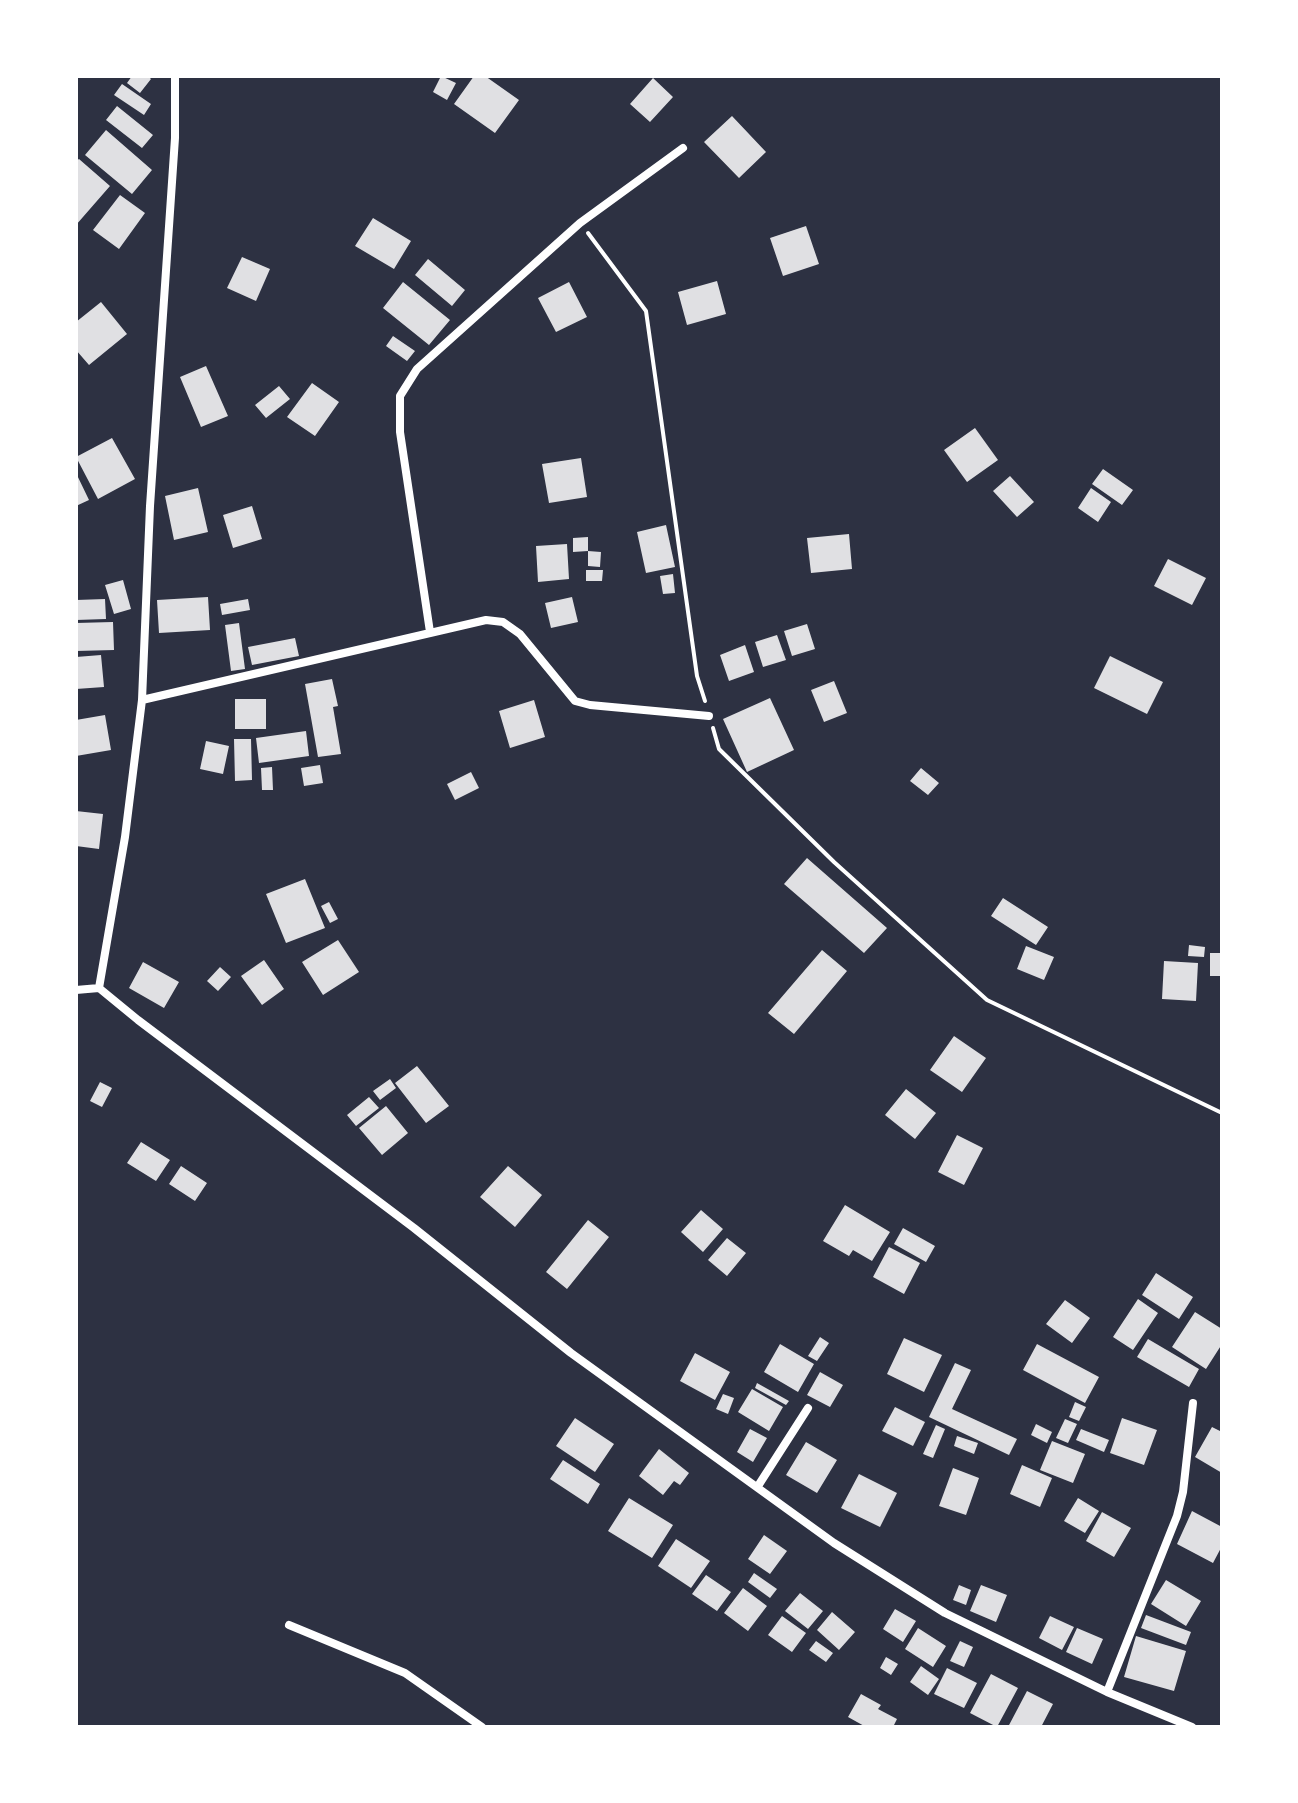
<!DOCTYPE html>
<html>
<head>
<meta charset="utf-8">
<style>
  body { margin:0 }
  #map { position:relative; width:1298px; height:1803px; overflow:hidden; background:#2d3142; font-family:Georgia,serif }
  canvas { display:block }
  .frame { position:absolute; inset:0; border:78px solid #fff; pointer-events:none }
</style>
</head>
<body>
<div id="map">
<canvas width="1298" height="1803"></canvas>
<div class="frame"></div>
</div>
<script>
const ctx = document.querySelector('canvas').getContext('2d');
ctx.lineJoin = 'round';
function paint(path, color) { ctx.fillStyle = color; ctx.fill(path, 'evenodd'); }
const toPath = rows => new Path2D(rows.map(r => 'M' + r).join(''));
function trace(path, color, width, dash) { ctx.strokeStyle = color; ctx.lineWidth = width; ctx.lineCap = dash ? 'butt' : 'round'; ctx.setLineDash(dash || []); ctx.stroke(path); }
paint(toPath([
  [132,76,148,76,151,79,140,93,127,83],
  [441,76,456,83,447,100,433,92],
  [474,76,485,76,519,100,495,133,454,104],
  [653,78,673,97,650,122,630,104],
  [122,84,151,104,144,115,114,95],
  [117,106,153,135,142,148,106,120],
  [732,116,766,152,739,178,704,142],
  [106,130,152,170,132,194,85,155],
  [79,159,110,186,76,225,76,161],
  [120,195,145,213,119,249,93,230],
  [373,218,411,241,394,269,355,246],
  [806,226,819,264,783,276,770,238],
  [242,257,270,269,256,301,227,288],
  [428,259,465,290,452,306,415,275],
  [717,281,726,314,687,325,678,292],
  [403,282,450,320,429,345,383,308],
  [569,282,587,317,556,332,538,298],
  [101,302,127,334,89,365,76,350,76,322],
  [393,336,415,351,407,361,386,346],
  [206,366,228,416,201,427,180,377],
  [312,383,339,402,315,436,287,417],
  [279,386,290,399,266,418,255,405],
  [975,428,998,460,967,482,944,450],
  [112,438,135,479,98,499,76,457],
  [581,458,587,497,549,503,542,464],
  [1103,469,1133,490,1122,505,1092,484],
  [76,473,89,500,76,506],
  [1010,476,1034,502,1017,517,993,491],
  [198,488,208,532,174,540,165,496],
  [1091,488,1111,502,1098,522,1078,508],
  [252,506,262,539,233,548,223,515],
  [666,525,675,567,646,573,637,532],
  [849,534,852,569,811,573,807,538],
  [588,537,588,551,573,552,573,538],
  [567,544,569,579,538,582,536,546],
  [588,551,601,552,600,567,588,566],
  [1168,559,1206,578,1192,605,1154,586],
  [586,570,603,570,602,581,586,581],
  [673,574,675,593,663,594,660,576],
  [123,580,131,609,114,614,105,585],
  [208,597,210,630,159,633,157,600],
  [572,597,578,622,551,628,545,603],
  [105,599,106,619,76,620,76,600],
  [248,599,250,610,222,615,220,604],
  [113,622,114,650,76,651,76,623],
  [239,623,245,669,231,671,225,625],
  [807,624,815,649,792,656,784,631],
  [777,635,786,660,763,667,755,642],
  [295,638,299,656,252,665,248,647],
  [745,645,754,672,729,681,720,655],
  [101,655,104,687,76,689,76,657],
  [1110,656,1163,682,1147,714,1094,688],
  [332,679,338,706,333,707,341,754,318,757,305,684],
  [834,681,847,713,824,722,811,690],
  [770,698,794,750,747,772,723,719],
  [235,699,266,699,266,729,235,729],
  [534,700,545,737,510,748,499,711],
  [105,715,111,750,76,756,76,720],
  [306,731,309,756,259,763,256,738],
  [234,739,251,739,252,780,235,781],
  [206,741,229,746,223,774,200,769],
  [320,765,323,783,304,786,301,768],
  [272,767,273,790,262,790,261,768],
  [921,768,939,783,928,795,910,781],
  [471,772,479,788,455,800,447,784],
  [76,811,103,814,99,849,76,846],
  [807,858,887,928,864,953,784,884],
  [305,879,325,928,286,943,266,894],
  [1003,898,1048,927,1036,945,991,916],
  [329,902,338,919,330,923,321,906],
  [338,940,359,972,323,995,302,962],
  [1189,945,1205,947,1204,957,1188,956],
  [1026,946,1054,957,1044,980,1017,969],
  [822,950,847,971,794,1034,768,1013],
  [1210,953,1222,953,1222,976,1210,976],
  [264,960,284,989,262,1005,241,976],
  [1164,961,1198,963,1196,1001,1162,999],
  [143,962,179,982,164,1008,129,988],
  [220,967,231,977,218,991,207,981],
  [954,1036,986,1058,962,1092,930,1070],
  [417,1066,449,1106,426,1123,395,1083],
  [390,1079,396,1088,380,1100,373,1091],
  [100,1082,112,1088,102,1107,90,1101],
  [906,1089,936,1113,915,1139,885,1115],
  [369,1097,379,1108,356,1126,347,1115],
  [386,1106,408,1133,382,1155,359,1128],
  [957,1135,983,1148,964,1185,938,1172],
  [141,1142,170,1160,156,1181,127,1163],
  [181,1166,207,1183,195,1201,169,1184],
  [508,1166,542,1195,515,1227,480,1197],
  [845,1205,890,1232,872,1261,853,1250,849,1256,823,1241],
  [701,1210,723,1229,703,1252,681,1232],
  [588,1220,609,1237,567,1289,546,1272],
  [903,1228,935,1246,926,1262,894,1244],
  [727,1238,746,1253,727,1276,708,1260],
  [889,1247,920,1263,904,1294,873,1277],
  [1156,1273,1193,1297,1179,1319,1142,1295],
  [1138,1299,1158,1313,1133,1350,1113,1337],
  [1065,1300,1090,1318,1072,1343,1046,1324],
  [1195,1312,1222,1329,1222,1344,1206,1369,1172,1347],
  [820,1337,829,1343,817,1361,808,1356],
  [904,1338,942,1355,924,1392,887,1374],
  [1148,1339,1199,1369,1189,1387,1137,1357],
  [780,1344,814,1364,798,1392,764,1372],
  [1037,1344,1099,1377,1085,1403,1023,1370],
  [695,1353,730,1372,715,1400,680,1381],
  [955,1363,971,1370,952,1409,1017,1439,1009,1455,929,1417],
  [820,1372,843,1385,830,1407,807,1395],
  [757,1383,789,1401,786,1405,755,1388],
  [752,1389,783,1407,769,1431,738,1412],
  [723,1394,734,1398,728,1414,716,1409],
  [1075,1402,1086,1407,1079,1421,1069,1417],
  [895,1407,925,1422,913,1446,882,1431],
  [575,1418,614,1444,595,1472,556,1446],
  [1122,1418,1157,1430,1144,1465,1110,1453],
  [1065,1419,1077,1424,1068,1443,1056,1438],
  [1036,1424,1052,1432,1047,1443,1031,1435],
  [936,1425,945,1429,933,1458,923,1454],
  [1212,1427,1222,1432,1222,1473,1195,1457],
  [750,1429,767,1438,753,1462,737,1452],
  [1081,1429,1109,1440,1104,1452,1076,1440],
  [957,1436,978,1443,974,1454,954,1446],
  [1052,1441,1085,1454,1073,1483,1040,1470],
  [806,1442,837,1460,817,1493,786,1475],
  [659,1449,689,1473,680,1485,674,1481,663,1495,639,1476],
  [563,1460,600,1484,588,1504,550,1479],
  [1022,1465,1052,1478,1040,1507,1010,1494],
  [953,1468,979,1478,966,1515,939,1506],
  [859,1474,897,1493,880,1527,841,1508],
  [629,1498,673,1525,652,1558,608,1531],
  [1078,1498,1099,1511,1085,1533,1064,1521],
  [1192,1511,1222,1527,1222,1546,1213,1563,1177,1544],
  [1102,1512,1131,1528,1114,1557,1086,1541],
  [764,1535,787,1551,770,1574,748,1559],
  [676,1539,710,1561,691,1588,658,1566],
  [754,1573,777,1589,770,1598,748,1582],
  [706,1575,731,1592,717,1611,692,1594],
  [1166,1580,1201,1601,1186,1626,1151,1604],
  [959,1585,971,1590,966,1605,953,1600],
  [981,1585,1007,1595,996,1622,970,1611],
  [743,1588,767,1606,748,1631,724,1613],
  [800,1593,823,1611,808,1629,785,1611],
  [895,1609,916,1621,903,1642,883,1629],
  [832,1612,855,1632,839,1650,817,1630],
  [1146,1615,1191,1632,1186,1645,1141,1628],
  [782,1616,806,1633,792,1652,768,1635],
  [1050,1616,1074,1627,1062,1650,1039,1638],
  [918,1628,946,1646,933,1667,905,1649],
  [1077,1628,1103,1639,1092,1664,1066,1652],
  [1136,1636,1186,1651,1174,1691,1124,1677],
  [816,1641,833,1653,826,1662,809,1650],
  [960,1641,973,1647,964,1667,950,1661],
  [886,1657,898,1664,891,1675,880,1668],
  [921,1666,939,1679,928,1695,910,1682],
  [947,1668,977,1683,964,1708,934,1694],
  [991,1674,1018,1688,997,1727,970,1713],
  [1027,1691,1053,1704,1041,1727,1008,1727],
  [861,1694,881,1705,878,1709,897,1719,893,1727,866,1727,848,1717]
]), '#e0e0e3');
trace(toPath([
  [588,233,646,311,697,676,705,701],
  [713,728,719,749,834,862,987,1000,1222,1113]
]), '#fff', 4);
trace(toPath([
  [175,76,175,138,150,506,142,700,125,837,99,988,138,1020,414,1228,571,1353,834,1543,945,1613,1107,1692,1192,1727],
  [430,632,400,432,400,396,417,369,580,223,683,148],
  [142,700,486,620,503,622,520,634,575,701,590,705,709,716],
  [76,990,99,988],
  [758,1486,808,1408],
  [289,1625,405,1673,482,1727],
  [1107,1692,1177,1516,1183,1492,1193,1403]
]), '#fff', 8);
</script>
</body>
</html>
